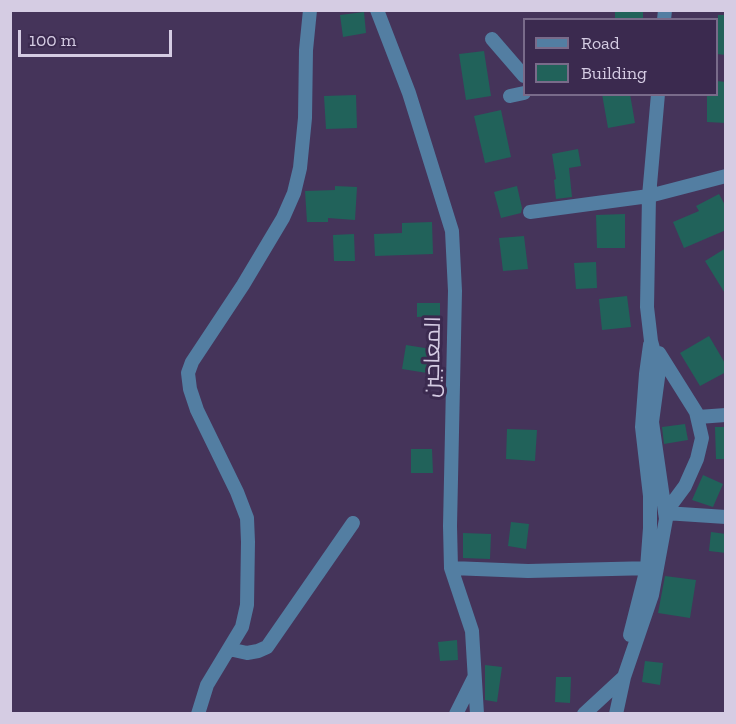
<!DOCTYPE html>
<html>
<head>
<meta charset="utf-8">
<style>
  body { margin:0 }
  #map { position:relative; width:736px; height:724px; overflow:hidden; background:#45345a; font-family:"Zilla Slab",serif }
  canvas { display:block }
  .frame { position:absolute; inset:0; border:12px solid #d5cce3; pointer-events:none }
  .legend { position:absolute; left:523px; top:18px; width:195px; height:78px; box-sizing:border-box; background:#3b2a4f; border:2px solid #796b8a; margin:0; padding:8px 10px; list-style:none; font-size:18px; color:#d5cce3 }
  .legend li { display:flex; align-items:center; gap:12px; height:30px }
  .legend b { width:30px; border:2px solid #796b8a }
  .scale { position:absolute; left:18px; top:30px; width:154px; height:27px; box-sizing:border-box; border:3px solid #d5cce3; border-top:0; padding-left:8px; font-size:18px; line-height:21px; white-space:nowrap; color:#d5cce3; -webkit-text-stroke:4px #3b2a4f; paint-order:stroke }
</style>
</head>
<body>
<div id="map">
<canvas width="736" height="724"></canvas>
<div class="frame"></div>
<ul class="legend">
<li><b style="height:8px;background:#537ea2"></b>Road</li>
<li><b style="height:16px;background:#21625a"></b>Building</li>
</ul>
<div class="scale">100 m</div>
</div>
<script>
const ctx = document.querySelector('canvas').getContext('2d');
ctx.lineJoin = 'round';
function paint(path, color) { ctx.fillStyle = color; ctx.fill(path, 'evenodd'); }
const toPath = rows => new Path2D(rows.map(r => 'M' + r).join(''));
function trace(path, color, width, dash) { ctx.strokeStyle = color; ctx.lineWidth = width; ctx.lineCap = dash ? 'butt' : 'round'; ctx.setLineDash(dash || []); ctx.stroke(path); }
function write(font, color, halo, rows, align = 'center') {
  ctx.font = font + ' "Zilla Slab",Cairo,serif'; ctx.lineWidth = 6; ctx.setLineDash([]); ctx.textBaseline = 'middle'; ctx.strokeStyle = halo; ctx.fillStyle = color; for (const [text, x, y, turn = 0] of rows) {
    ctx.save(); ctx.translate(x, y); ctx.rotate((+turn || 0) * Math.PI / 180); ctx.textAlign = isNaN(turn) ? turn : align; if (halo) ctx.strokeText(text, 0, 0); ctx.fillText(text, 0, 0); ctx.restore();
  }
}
paint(toPath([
  [615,10,643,10,643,20,615,20],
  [364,12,366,33,343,37,340,15],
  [718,15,726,15,726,55,717,54],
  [484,51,491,96,466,100,459,54],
  [717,81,726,82,726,123,707,122,707,94,717,94],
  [602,94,630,94,635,123,608,128],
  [356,95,357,128,326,129,324,96],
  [501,110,511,157,485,163,474,116],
  [578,149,581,166,569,168,572,197,556,199,554,180,556,179,552,154],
  [335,186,357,187,355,220,328,218,328,222,307,222,305,191,335,190],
  [517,186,522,208,521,213,501,218,494,192],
  [719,194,726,207,726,230,684,248,673,222,699,211,696,206],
  [625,214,625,248,597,248,596,215],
  [432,222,433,254,375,256,374,234,402,233,402,223],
  [354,234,355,261,334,261,333,235],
  [524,236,528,269,503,271,499,238],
  [726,248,726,295,705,261],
  [596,262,597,288,576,289,574,263],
  [627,296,631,327,602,330,599,299],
  [417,303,440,303,440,316,417,317],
  [709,336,726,365,726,372,700,386,680,353],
  [406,345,431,349,427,373,402,369],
  [685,424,688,440,664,444,662,427],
  [715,427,726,427,726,459,716,459],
  [507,429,537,430,535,461,506,459],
  [411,449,432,449,433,473,411,473],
  [703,475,723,484,713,507,692,500],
  [511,522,529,524,526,549,508,546],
  [711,532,726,534,726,553,709,551],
  [463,533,491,534,490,559,463,558],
  [665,576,696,580,690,618,658,613],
  [457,640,458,660,440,661,438,642],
  [645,661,663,663,660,685,642,682],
  [485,665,502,667,497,702,485,700],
  [556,677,571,677,570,703,555,702]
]), '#21625a');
trace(toPath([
  [377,10,409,93,452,231,455,291,450,526,451,568,472,631,477,714],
  [664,20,665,10],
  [492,39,524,76],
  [510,96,524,93],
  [530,212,649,196,726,176],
  [659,353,696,412,702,438,697,459,685,486,665,513],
  [698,417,726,415],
  [665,513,726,517],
  [451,568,528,571,653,568],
  [630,635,647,568,650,528,650,496,642,427,646,374,650,345],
  [229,649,247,653,258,651,267,647,353,523],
  [198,714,207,685,242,627,247,605,248,542,247,518,237,492,197,410,190,389,188,373,192,362,243,285,283,218,294,193,300,168,305,118,306,50,310,10],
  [456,714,474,678],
  [584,714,624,677,652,595,666,519,652,422,659,370,651,341,647,307,649,196,658,94],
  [616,714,624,677]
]), '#537ea2', 14);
write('22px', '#d5cce3', '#3b2a4f', [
  ["المعاجين",433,357,-89]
]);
</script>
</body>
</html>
